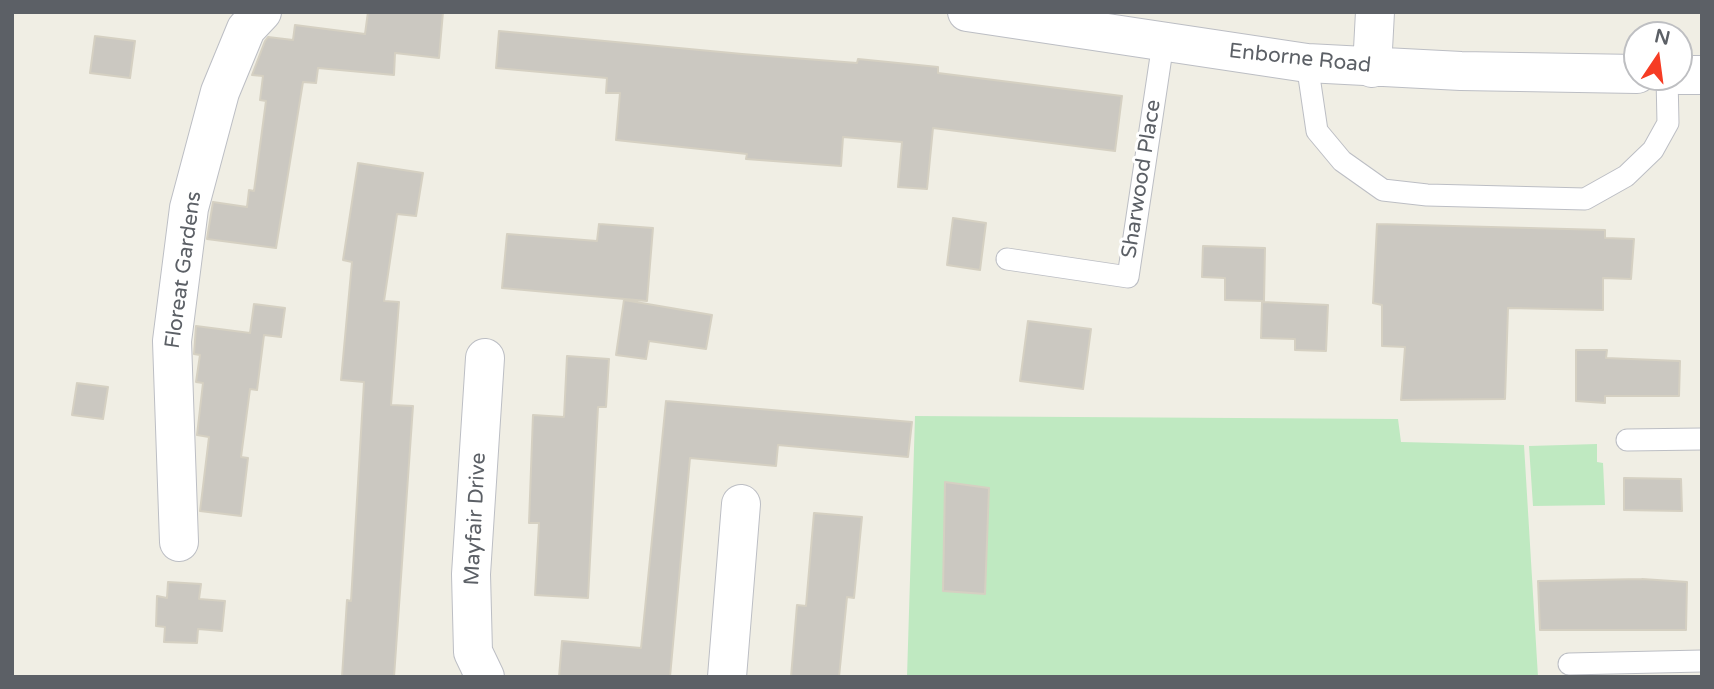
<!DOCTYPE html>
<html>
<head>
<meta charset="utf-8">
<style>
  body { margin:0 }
  #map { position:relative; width:1714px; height:689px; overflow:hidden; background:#f0eee4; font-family:"Varela Round",sans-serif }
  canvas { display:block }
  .frame { position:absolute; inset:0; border:14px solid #5c6066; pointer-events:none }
  .north { position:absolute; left:1623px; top:21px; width:70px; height:70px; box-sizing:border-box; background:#fff; border:2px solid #bebfc2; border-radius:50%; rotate:13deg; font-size:19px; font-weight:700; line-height:28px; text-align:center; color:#5c6066 }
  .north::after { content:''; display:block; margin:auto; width:24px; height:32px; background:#f63c24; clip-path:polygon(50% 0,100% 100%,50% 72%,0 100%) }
</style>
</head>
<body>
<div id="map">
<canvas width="1714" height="689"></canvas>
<div class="frame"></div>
<div class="north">N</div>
</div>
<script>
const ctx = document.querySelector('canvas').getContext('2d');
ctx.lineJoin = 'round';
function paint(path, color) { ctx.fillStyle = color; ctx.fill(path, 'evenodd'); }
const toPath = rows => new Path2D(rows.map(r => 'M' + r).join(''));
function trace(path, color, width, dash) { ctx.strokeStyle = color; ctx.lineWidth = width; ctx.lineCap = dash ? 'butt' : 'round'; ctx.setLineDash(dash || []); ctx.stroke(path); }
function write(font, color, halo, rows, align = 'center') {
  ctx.font = font + ' "Varela Round",sans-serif'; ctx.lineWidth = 6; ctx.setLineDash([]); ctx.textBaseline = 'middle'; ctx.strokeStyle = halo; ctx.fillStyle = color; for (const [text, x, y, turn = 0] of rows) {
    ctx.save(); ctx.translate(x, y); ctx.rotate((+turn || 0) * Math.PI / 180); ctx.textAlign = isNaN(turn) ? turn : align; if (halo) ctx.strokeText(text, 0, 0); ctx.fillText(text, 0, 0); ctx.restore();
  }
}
paint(toPath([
  [915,416,1398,419,1401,442,1524,445,1538,677,907,677],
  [1597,444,1597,462,1603,463,1605,505,1533,506,1529,446]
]), '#bfe9c1');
const building = toPath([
  [368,12,443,12,439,58,395,53,394,75,318,68,316,83,303,82,276,248,207,239,213,202,247,207,249,190,254,191,266,101,260,100,263,76,252,75,265,41,268,37,293,40,295,25,365,34,368,12],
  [499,31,742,54,857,63,858,59,938,67,938,73,1122,96,1115,151,933,128,927,189,898,187,902,142,843,137,841,166,746,159,747,154,616,140,620,93,606,93,607,78,496,68,499,31],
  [95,36,135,41,130,78,90,73,95,36],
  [358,163,423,173,416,216,397,214,384,301,399,302,391,405,413,406,394,677,342,677,347,600,351,601,364,382,341,380,352,262,343,260,358,163],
  [953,218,986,223,980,270,947,265,953,218],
  [599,224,653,228,647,301,502,288,507,234,597,241,599,224],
  [1377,224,1605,230,1605,238,1634,239,1631,279,1603,278,1603,310,1508,308,1505,399,1401,400,1405,347,1382,346,1382,305,1373,303,1377,224],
  [1203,246,1265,248,1264,301,1225,300,1225,278,1202,277,1203,246],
  [624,300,712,315,706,349,649,341,646,359,616,355,624,300],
  [1262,302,1328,305,1326,351,1295,350,1295,339,1261,338,1262,302],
  [254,304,285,308,281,337,264,335,257,390,250,389,241,457,248,458,241,516,200,511,209,437,197,435,203,383,196,382,200,355,194,354,196,326,250,333,254,304],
  [1028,321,1091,329,1083,389,1020,381,1028,321],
  [1576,350,1607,350,1606,358,1680,361,1679,396,1605,396,1605,403,1576,401,1576,350],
  [567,356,609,359,606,407,598,407,588,598,535,595,539,523,529,523,533,415,564,417,567,356],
  [77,383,108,387,103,419,72,415,77,383],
  [666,401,912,422,908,457,778,445,776,466,690,458,670,677,559,677,562,641,641,648,666,401],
  [1624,478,1681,479,1682,511,1624,510,1624,478],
  [945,482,989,488,985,594,943,591,945,482],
  [814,513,862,517,854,598,847,597,839,677,791,677,797,605,806,606,814,513],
  [1642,579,1687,582,1686,630,1540,630,1538,581,1642,579],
  [168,582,201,584,199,599,225,601,222,631,198,629,197,643,164,642,165,627,156,626,157,596,167,598,168,582]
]);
paint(building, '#cbc8c1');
trace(building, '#d5d0c2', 2);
const lane = toPath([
  [1307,63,1317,131,1342,161,1383,190,1427,195,1585,199,1626,176,1653,150,1668,123,1667,77],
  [1007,259,1128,277,1163,43],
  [1627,440,1702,439],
  [1569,664,1702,661]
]);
const street = toPath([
  [967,12,1307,63,1461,71,1637,74],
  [1372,68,1375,12],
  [1679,75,1702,75],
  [179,542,172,341,189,208,220,92,246,29,262,12],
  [485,677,473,652,471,574,485,358],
  [727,677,741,504]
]);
trace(lane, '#bcbec4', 23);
trace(street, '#bcbec4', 40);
trace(lane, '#fff', 21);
trace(street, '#fff', 38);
write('21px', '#5c6066', '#fff', [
  ["Enborne Road",1300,59,6],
  ["Sharwood Place",1142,179,-81],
  ["Floreat Gardens",184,270,-82],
  ["Mayfair Drive",476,519,-87]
]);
</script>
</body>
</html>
